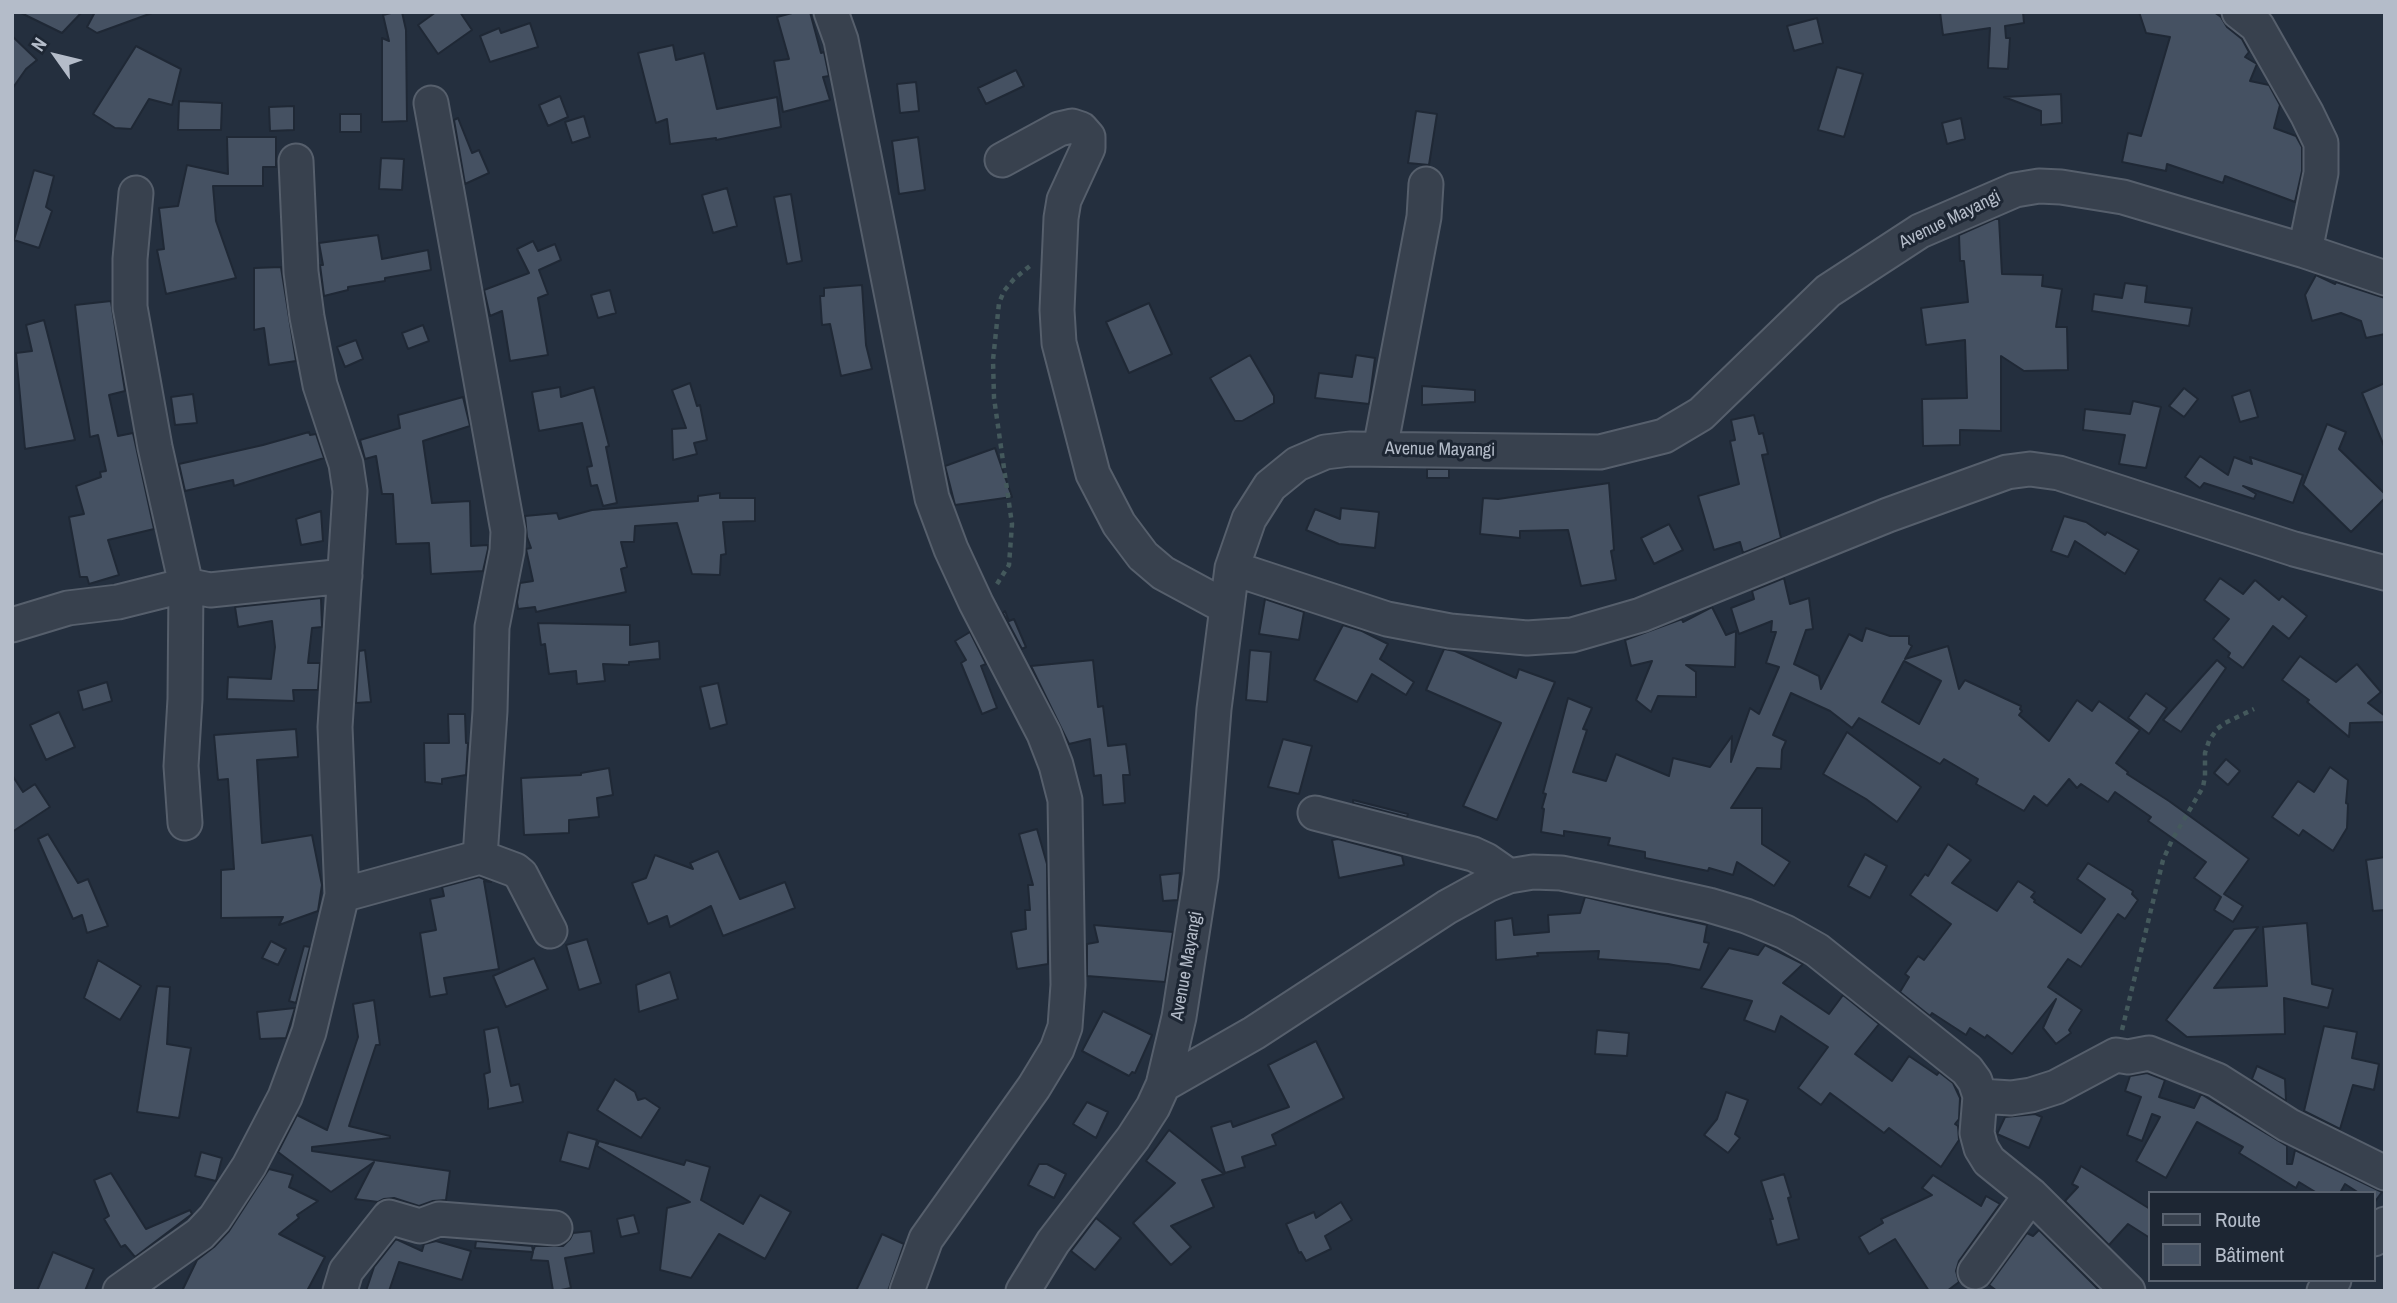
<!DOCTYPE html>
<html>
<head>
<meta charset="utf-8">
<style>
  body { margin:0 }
  #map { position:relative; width:2397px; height:1303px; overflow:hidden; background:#242f3e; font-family:"Archivo Narrow",sans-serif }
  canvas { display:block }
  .frame { position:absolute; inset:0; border:14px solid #b4bcc9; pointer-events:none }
  .legend { position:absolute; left:2148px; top:1191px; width:228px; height:91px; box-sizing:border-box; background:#1d2633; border:2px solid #59626f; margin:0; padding:9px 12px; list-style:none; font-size:21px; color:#b4bcc9 }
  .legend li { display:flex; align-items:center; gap:14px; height:35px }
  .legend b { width:35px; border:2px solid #59626f }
  .north { position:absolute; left:21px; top:21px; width:70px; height:70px; -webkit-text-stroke:5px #1d2633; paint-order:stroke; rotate:304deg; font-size:19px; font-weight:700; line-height:28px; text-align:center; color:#b4bcc9 }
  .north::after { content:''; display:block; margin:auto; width:24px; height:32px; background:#b4bcc9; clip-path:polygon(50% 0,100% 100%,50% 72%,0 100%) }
</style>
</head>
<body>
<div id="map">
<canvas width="2397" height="1303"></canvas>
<div class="frame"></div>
<ul class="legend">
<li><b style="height:9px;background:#38414e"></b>Route</li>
<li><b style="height:19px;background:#455162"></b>Bâtiment</li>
</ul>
<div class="north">N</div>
</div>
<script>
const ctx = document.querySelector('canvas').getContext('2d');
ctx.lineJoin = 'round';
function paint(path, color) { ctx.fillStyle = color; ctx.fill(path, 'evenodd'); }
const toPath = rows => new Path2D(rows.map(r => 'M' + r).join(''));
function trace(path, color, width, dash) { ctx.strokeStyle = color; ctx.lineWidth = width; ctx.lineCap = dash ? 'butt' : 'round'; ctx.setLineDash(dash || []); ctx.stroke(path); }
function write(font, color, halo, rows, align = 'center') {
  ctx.font = font + ' "Archivo Narrow",sans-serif'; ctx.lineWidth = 6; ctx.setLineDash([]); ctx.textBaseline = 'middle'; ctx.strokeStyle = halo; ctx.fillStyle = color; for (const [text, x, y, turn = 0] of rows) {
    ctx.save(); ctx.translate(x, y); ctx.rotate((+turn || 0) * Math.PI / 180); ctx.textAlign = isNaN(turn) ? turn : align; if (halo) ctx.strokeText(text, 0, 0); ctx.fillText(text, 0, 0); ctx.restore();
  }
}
const building = toPath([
  [19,12,82,12,62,33,19,12],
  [95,12,152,12,152,13,97,33,87,27,95,12],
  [395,12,402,12,406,30,407,121,382,122,382,38,389,41,383,15,395,12],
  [436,12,460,12,472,30,438,54,418,25,436,12],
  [796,12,810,12,821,53,824,52,829,76,823,77,830,100,783,112,774,61,789,59,777,17,796,12],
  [1940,12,2023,12,2024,23,2005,26,2006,38,2010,38,2008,69,1988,68,1990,28,1943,35,1940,12],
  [2139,12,2214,12,2221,17,2227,27,2242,39,2249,52,2245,57,2257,64,2250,81,2269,85,2280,105,2274,128,2296,136,2302,147,2302,171,2295,202,2225,176,2223,183,2167,164,2166,171,2122,162,2128,133,2141,136,2170,37,2146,33,2139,12],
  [1817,18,1823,43,1794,51,1787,26,1817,18],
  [530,23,538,47,490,62,480,36,499,28,501,33,530,23],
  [12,36,37,60,26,69,12,89,12,36],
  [673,45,676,60,704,53,717,109,777,97,781,127,716,140,716,138,670,144,667,119,656,123,638,53,673,45],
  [136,46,181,69,172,105,149,99,131,129,115,128,93,114,136,46],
  [1837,67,1863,74,1844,137,1818,130,1837,67],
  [1016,70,1024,86,986,104,978,88,1016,70],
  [916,82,919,111,900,113,897,84,916,82],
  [2061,94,2062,123,2041,125,2041,111,2004,97,2061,94],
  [560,96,568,117,548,126,539,105,560,96],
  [179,101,222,103,221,130,178,130,179,101],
  [294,106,294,130,270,131,269,107,294,106],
  [1416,111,1437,114,1429,165,1408,163,1416,111],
  [340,114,361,114,361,132,340,132,340,114],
  [584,116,590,137,572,143,565,122,584,116],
  [458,118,472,153,479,150,489,173,465,184,454,120,458,118],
  [1961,118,1965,139,1947,144,1942,123,1961,118],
  [227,137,276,137,276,167,263,167,263,186,213,186,216,221,236,278,166,294,157,250,164,249,159,208,178,206,187,165,228,174,227,137],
  [918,137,925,190,899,194,892,141,918,137],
  [381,158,404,159,402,190,379,189,381,158],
  [34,170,54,176,46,207,52,211,39,248,14,240,34,170],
  [727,188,737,226,713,233,702,195,727,188],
  [791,194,802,261,787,264,774,197,791,194],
  [1995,219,1999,219,2002,274,2043,275,2042,286,2062,289,2056,327,2067,327,2068,370,2024,371,2001,356,2001,431,1960,430,1960,445,1923,446,1922,399,1967,398,1965,340,1926,345,1921,308,1968,302,1964,261,1960,261,1959,235,1995,219],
  [378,235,382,259,428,250,431,270,385,278,385,281,348,287,348,290,324,296,320,265,323,265,319,243,378,235],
  [533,241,538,251,555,244,561,260,539,270,548,294,538,298,548,355,510,361,502,311,490,316,484,290,529,273,517,249,533,241],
  [281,267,296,361,269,365,264,328,254,330,254,268,281,267],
  [2316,275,2335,284,2336,282,2385,298,2385,334,2366,338,2361,321,2341,313,2312,321,2305,295,2316,275],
  [2125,283,2147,286,2145,302,2192,308,2189,326,2092,311,2094,294,2122,298,2125,283],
  [862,285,866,345,872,369,841,376,830,324,822,325,820,296,824,296,824,288,862,285],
  [610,290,616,313,598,318,591,295,610,290],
  [111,301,125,391,109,395,118,436,133,433,154,529,108,540,119,575,89,584,87,577,80,577,69,517,84,514,76,486,101,477,100,472,106,471,98,435,90,437,75,305,111,301],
  [1149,303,1172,354,1129,373,1106,322,1149,303],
  [44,320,75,440,25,449,16,353,32,351,26,325,44,320],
  [423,325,429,341,408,349,402,333,423,325],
  [356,340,363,359,345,367,337,347,356,340],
  [1250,355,1274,396,1274,403,1242,421,1235,421,1210,378,1250,355],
  [1356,355,1375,358,1369,404,1315,398,1319,373,1352,377,1356,355],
  [690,383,697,406,700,405,707,440,694,443,697,454,673,460,672,429,686,428,672,390,690,383],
  [2385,383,2385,446,2384,446,2362,393,2385,383],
  [1422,386,1475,390,1475,402,1422,405,1422,386],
  [560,387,561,397,594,387,609,446,606,447,617,503,603,506,597,485,591,486,587,467,592,466,582,423,539,431,532,392,560,387],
  [2184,388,2198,399,2184,417,2169,406,2184,388],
  [2250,390,2258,417,2240,422,2232,396,2250,390],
  [193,394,197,423,175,425,171,397,193,394],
  [463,397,470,426,423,441,432,503,470,501,471,546,488,545,488,549,483,571,431,574,429,543,396,544,393,494,382,494,376,456,365,459,360,440,400,428,398,415,463,397],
  [2133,401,2161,407,2146,468,2119,464,2125,435,2083,430,2085,409,2130,414,2133,401],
  [1754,415,1759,434,1763,433,1768,454,1762,455,1781,538,1743,553,1740,542,1714,550,1698,496,1739,484,1730,441,1735,440,1731,420,1754,415],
  [2327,424,2346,432,2339,449,2385,494,2385,498,2351,532,2303,485,2327,424],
  [309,432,310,435,316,434,324,458,234,486,233,480,185,491,179,464,263,445,309,432],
  [995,448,1012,497,955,505,945,466,995,448],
  [2200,456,2228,475,2234,457,2252,464,2250,457,2303,475,2293,503,2243,486,2256,494,2254,499,2204,483,2200,488,2185,477,2200,456],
  [1427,469,1449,469,1449,478,1427,478,1427,469],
  [1609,483,1614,550,1611,551,1616,580,1581,586,1568,530,1520,531,1520,538,1480,534,1483,498,1498,499,1609,483],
  [720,493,720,498,755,498,755,521,723,522,726,554,721,555,720,575,692,574,677,523,635,526,634,542,621,542,627,567,621,569,626,592,536,612,535,607,518,609,517,602,520,583,533,581,526,549,531,548,527,537,525,516,557,513,559,519,592,510,698,501,698,496,720,493],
  [1341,508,1379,512,1375,548,1339,544,1306,530,1315,509,1340,519,1341,508],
  [321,511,323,541,301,545,296,519,321,511],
  [2064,516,2086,522,2105,535,2107,532,2139,550,2125,574,2075,541,2068,557,2051,551,2064,516],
  [1669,524,1683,550,1654,564,1641,538,1669,524],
  [1784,578,1790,604,1809,598,1813,629,1806,630,1794,664,1819,676,1821,689,1849,634,1862,641,1866,628,1890,636,1909,636,1909,644,1912,646,1905,659,1948,646,1959,689,1965,680,2021,706,2020,709,2022,711,2019,715,2049,741,2077,700,2092,711,2099,701,2140,730,2116,763,2128,772,2127,774,2169,801,2249,859,2224,894,2243,906,2233,922,2214,910,2221,897,2194,878,2206,862,2148,821,2151,817,2115,792,2108,802,2081,784,2077,788,2069,779,2047,806,2034,796,2024,811,1976,784,1978,779,1944,759,1940,764,1859,718,1852,728,1830,711,1791,693,1773,735,1786,741,1782,750,1781,769,1757,768,1731,808,1762,808,1762,844,1790,862,1774,886,1737,862,1733,875,1709,868,1708,871,1645,858,1645,852,1608,845,1610,838,1564,831,1564,836,1541,832,1544,809,1542,808,1546,794,1543,793,1568,698,1592,708,1583,729,1587,730,1573,772,1606,781,1616,754,1669,776,1673,758,1710,767,1732,736,1731,762,1750,708,1759,714,1779,667,1766,663,1776,632,1771,632,1772,621,1739,634,1731,608,1754,599,1752,591,1784,578],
  [1904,661,1941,681,1919,724,1882,702,1904,661],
  [2220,578,2243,594,2255,580,2279,600,2282,596,2307,616,2289,639,2273,626,2243,668,2228,657,2230,653,2213,639,2229,619,2204,600,2220,578],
  [321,598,322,627,312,628,308,663,320,663,318,690,293,690,294,701,227,699,228,677,271,679,275,647,272,621,238,627,235,607,321,598],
  [1265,599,1304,612,1299,640,1259,634,1265,599],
  [1712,607,1726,635,1736,631,1735,667,1686,665,1696,672,1696,697,1658,696,1651,712,1636,700,1652,661,1631,666,1625,640,1682,619,1683,622,1712,607],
  [1005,611,1009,621,1014,619,1026,647,1022,649,1003,613,1005,611],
  [538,623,630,625,630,645,659,641,660,659,629,662,629,665,603,664,605,681,577,684,576,671,549,674,545,644,541,645,538,623],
  [1343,625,1362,631,1388,644,1380,659,1414,682,1406,695,1372,674,1357,702,1314,680,1343,625],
  [970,632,986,664,981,666,997,708,982,714,961,663,966,660,955,641,970,632],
  [1444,649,1455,651,1516,678,1519,669,1555,682,1497,820,1463,806,1501,723,1426,690,1444,649],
  [365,650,371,702,356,703,359,651,365,650],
  [1250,650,1271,652,1267,702,1246,700,1250,650],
  [2300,656,2336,682,2357,664,2381,692,2368,703,2385,716,2385,722,2350,723,2349,737,2307,702,2309,700,2282,680,2300,656],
  [1093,660,1098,707,1103,706,1108,746,1126,744,1130,775,1123,775,1125,803,1103,805,1101,775,1094,776,1090,739,1069,744,1031,666,1093,660],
  [2217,660,2226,668,2181,732,2163,720,2217,660],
  [107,682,112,701,83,710,78,691,107,682],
  [718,683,727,724,710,729,700,687,718,683],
  [2146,693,2167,708,2149,734,2128,718,2146,693],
  [59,712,75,747,46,760,30,725,59,712],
  [448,714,465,714,466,743,468,743,466,775,442,779,442,784,425,782,424,743,449,743,448,714],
  [296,729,298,757,257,760,262,843,312,835,322,885,318,911,279,925,283,917,221,918,221,870,234,869,228,779,218,780,214,735,296,729],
  [1847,732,1921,787,1897,822,1866,799,1823,774,1847,732],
  [1283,739,1312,746,1299,794,1268,787,1283,739],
  [2226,759,2240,771,2228,785,2214,773,2226,759],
  [2330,767,2348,780,2346,803,2348,804,2347,828,2333,851,2303,830,2299,836,2272,817,2298,781,2314,792,2330,767],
  [609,768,613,795,597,798,599,817,569,820,569,833,524,835,521,778,581,775,581,773,609,768],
  [12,775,23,792,35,784,50,807,12,832,12,775],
  [1353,800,1408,814,1407,817,1353,803,1353,800],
  [1037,829,1047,864,1048,964,1017,969,1011,932,1026,929,1025,910,1030,910,1028,885,1033,885,1019,834,1037,829],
  [48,834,78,883,88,879,108,926,87,933,82,915,73,919,38,839,48,834],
  [1338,839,1402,856,1404,865,1339,878,1332,840,1338,839],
  [1948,844,1971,860,1952,883,1997,911,2018,881,2035,892,2031,897,2035,900,2034,902,2081,933,2105,899,2077,879,2088,863,2133,891,2132,894,2138,900,2125,919,2118,914,2081,967,2068,959,2048,987,2082,1010,2069,1030,2071,1033,2056,1044,2043,1028,2056,999,2012,1054,1987,1035,1985,1038,1970,1028,1966,1035,1932,1013,1930,1016,1900,992,1909,977,1905,974,1918,956,1924,960,1951,924,1910,895,1925,874,1928,876,1948,844],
  [718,851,740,899,785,882,795,908,723,936,711,906,670,927,667,916,648,924,632,883,646,878,655,855,693,869,690,863,718,851],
  [1865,854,1887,866,1870,898,1848,886,1865,854],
  [2385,857,2385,910,2373,911,2366,860,2385,857],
  [1180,873,1178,900,1163,901,1160,875,1180,873],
  [479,877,491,882,484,881,499,969,444,978,447,994,430,997,420,933,436,930,430,899,444,896,442,887,479,877],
  [1585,897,1707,925,1704,942,1709,943,1700,970,1668,964,1598,959,1599,951,1537,953,1538,956,1496,960,1495,921,1512,918,1514,935,1549,932,1548,915,1580,913,1585,897],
  [2307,923,2312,984,2333,989,2328,1008,2284,998,2285,1034,2187,1037,2166,1020,2234,929,2258,927,2214,988,2267,986,2263,927,2307,923],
  [1094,925,1173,932,1165,982,1087,976,1087,944,1098,942,1094,925],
  [587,939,601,983,579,990,566,945,587,939],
  [271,941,286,949,278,965,262,958,271,941],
  [1765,945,1803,964,1783,983,1829,1014,1843,995,1879,1024,1855,1054,1892,1081,1909,1056,1937,1075,1939,1072,1953,1083,1960,1098,1959,1119,1955,1124,1958,1126,1959,1140,1941,1167,1889,1128,1884,1133,1830,1093,1821,1105,1798,1088,1828,1047,1781,1016,1775,1032,1744,1020,1752,1001,1701,988,1729,948,1758,955,1765,945],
  [304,946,310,947,296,1003,289,1001,304,946],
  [534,958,548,989,506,1007,493,976,534,958],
  [98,960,141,986,120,1020,84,998,98,960],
  [670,972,678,999,639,1012,636,985,670,972],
  [157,986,170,987,167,1044,191,1048,179,1118,137,1112,157,986],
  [374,1000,380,1045,376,1045,349,1126,390,1136,390,1138,312,1147,312,1151,450,1171,446,1200,433,1201,419,1206,394,1198,384,1199,378,1202,355,1199,374,1162,331,1192,278,1152,297,1115,327,1130,358,1037,353,1004,374,1000],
  [295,1008,286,1038,260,1039,257,1012,295,1008],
  [1103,1011,1152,1035,1135,1073,1132,1072,1129,1076,1082,1051,1103,1011],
  [2324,1026,2357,1032,2352,1058,2379,1064,2374,1090,2353,1085,2340,1129,2304,1111,2324,1026],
  [498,1027,511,1086,519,1084,523,1102,488,1109,488,1100,484,1074,490,1072,484,1030,498,1027],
  [1597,1030,1629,1033,1627,1056,1595,1054,1597,1030],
  [1316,1041,1344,1098,1272,1135,1276,1145,1242,1157,1245,1167,1225,1173,1211,1127,1231,1121,1233,1127,1289,1107,1268,1065,1316,1041],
  [2257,1066,2285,1079,2286,1101,2252,1079,2257,1066],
  [2147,1073,2165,1080,2159,1097,2194,1108,2201,1094,2287,1146,2287,1164,2292,1164,2295,1150,2382,1192,2374,1203,2374,1193,2359,1193,2345,1184,2340,1193,2317,1193,2299,1182,2296,1188,2239,1153,2243,1147,2197,1122,2166,1178,2136,1161,2160,1117,2152,1114,2142,1141,2127,1135,2141,1097,2125,1091,2130,1076,2147,1073],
  [615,1079,635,1092,638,1100,645,1098,660,1108,641,1138,597,1110,615,1079],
  [1726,1092,1748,1100,1735,1134,1740,1138,1728,1153,1704,1135,1717,1119,1726,1092],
  [1087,1102,1108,1112,1096,1138,1073,1124,1087,1102],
  [2035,1114,2042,1117,2029,1148,1997,1134,2005,1117,2035,1114],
  [1169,1130,1224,1174,1202,1180,1214,1207,1171,1226,1191,1247,1171,1265,1133,1223,1175,1183,1146,1161,1169,1130],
  [568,1132,597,1140,589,1169,560,1161,568,1132],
  [599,1141,684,1165,686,1160,710,1167,701,1200,743,1224,760,1195,791,1212,765,1259,719,1234,691,1278,660,1270,667,1208,690,1202,597,1146,599,1141],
  [201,1152,222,1158,216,1181,195,1176,201,1152],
  [1039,1164,1047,1164,1066,1174,1054,1198,1028,1185,1039,1164],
  [2081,1166,2150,1209,2150,1238,2128,1224,2109,1245,2065,1201,2078,1187,2072,1184,2081,1166],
  [269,1169,293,1175,289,1187,318,1201,297,1215,299,1218,279,1234,325,1257,307,1291,182,1291,197,1260,214,1247,229,1231,269,1169],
  [111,1173,146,1229,190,1210,192,1214,135,1257,125,1245,121,1247,104,1219,109,1216,94,1180,111,1173],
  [1784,1174,1791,1197,1788,1198,1799,1239,1777,1245,1770,1219,1773,1219,1761,1181,1784,1174],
  [1933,1175,1981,1206,1986,1196,2000,1204,1959,1261,1956,1271,1959,1282,1947,1291,1929,1291,1895,1239,1869,1254,1859,1237,1883,1223,1881,1219,1932,1195,1922,1188,1933,1175],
  [1341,1202,1352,1220,1325,1236,1331,1249,1306,1261,1301,1252,1299,1253,1286,1224,1314,1212,1316,1218,1341,1202],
  [634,1215,639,1233,621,1237,617,1219,634,1215],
  [1096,1218,1121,1238,1095,1270,1071,1251,1096,1218],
  [2039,1230,2100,1291,1997,1291,1989,1285,2027,1233,2033,1236,2039,1230],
  [591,1231,594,1253,565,1258,571,1288,556,1291,553,1291,548,1261,531,1260,533,1252,475,1248,476,1241,532,1246,533,1251,535,1246,563,1246,570,1239,573,1233,591,1231],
  [882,1234,904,1244,888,1291,856,1291,882,1234],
  [396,1239,422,1251,424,1244,436,1241,471,1251,462,1280,399,1262,389,1291,366,1291,374,1267,396,1239],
  [53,1252,94,1269,85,1291,37,1291,53,1252]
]);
paint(building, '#455162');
trace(building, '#1f2835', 2);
const minor = toPath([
  [831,12,841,40,932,498,951,549,976,603,1044,734,1056,765,1065,800,1068,985,1065,1027,1057,1049,1034,1087,926,1239,907,1291],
  [2239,12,2257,26,2307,114,2321,143,2321,173,2305,251],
  [431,103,508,531,507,551,492,627,490,711,480,857],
  [1002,160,1059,129,1072,126,1081,129,1088,137,1088,148,1064,200,1061,218,1057,310,1059,343,1093,474,1119,524,1143,556,1163,573,1226,607],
  [136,193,130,259,130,307,155,447,186,585,210,590,345,576],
  [1380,449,1424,217,1426,184],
  [1232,568,1387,619,1450,631,1527,638,1572,635,1641,615,1888,515,2007,472,2030,469,2059,473,2294,549,2385,573],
  [12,625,68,608,118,602,186,585,185,699,181,766,185,823],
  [1315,813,1473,854,1486,860,1509,876],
  [342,895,480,857,515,870,521,875,550,931],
  [1163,1085,1254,1033,1447,907,1487,885,1509,876,1533,872,1561,873,1596,880,1709,905,1746,916,1785,932,1817,950,1967,1070,1975,1081,1980,1096,1977,1133,1981,1148,1989,1161,2031,1195,2128,1291],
  [1980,1096,2011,1098,2031,1095,2056,1087,2116,1055,2128,1057,2149,1053,2217,1080,2288,1125,2385,1173],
  [2374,1239,2385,1224],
  [1975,1272,2031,1195],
  [120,1291,200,1234,215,1218,249,1166,285,1097,309,1032,342,895,335,727,350,491,346,464,320,385,307,317,301,272,296,161],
  [340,1291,346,1271,389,1217,420,1226,439,1219,555,1228],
  [1023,1291,1053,1242,1133,1138,1153,1107,1163,1085,1179,1017,1201,876,1214,709,1232,568,1249,519,1270,486,1297,464,1325,452,1350,449,1600,452,1664,436,1701,414,1828,291,1920,231,2015,190,2039,186,2061,187,2123,197,2305,251,2385,278],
  [2324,1291,2334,1280]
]);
trace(minor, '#565f6c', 37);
trace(toPath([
  [997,584,1009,565,1012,524,994,398,993,360,999,303,1004,291,1014,279,1031,265],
  [2122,1030,2163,860,2172,840,2203,787,2205,776,2205,753,2209,741,2217,729,2225,723,2254,709]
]), '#44595c', 4.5, [5, 5]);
trace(minor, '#38414e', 33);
write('18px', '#b4bcc9', '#1d2633', [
  ["Avenue Mayangi",1950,220,-26],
  ["Avenue Mayangi",1440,450,1],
  ["Avenue Mayangi",1187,966,-80]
]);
</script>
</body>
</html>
